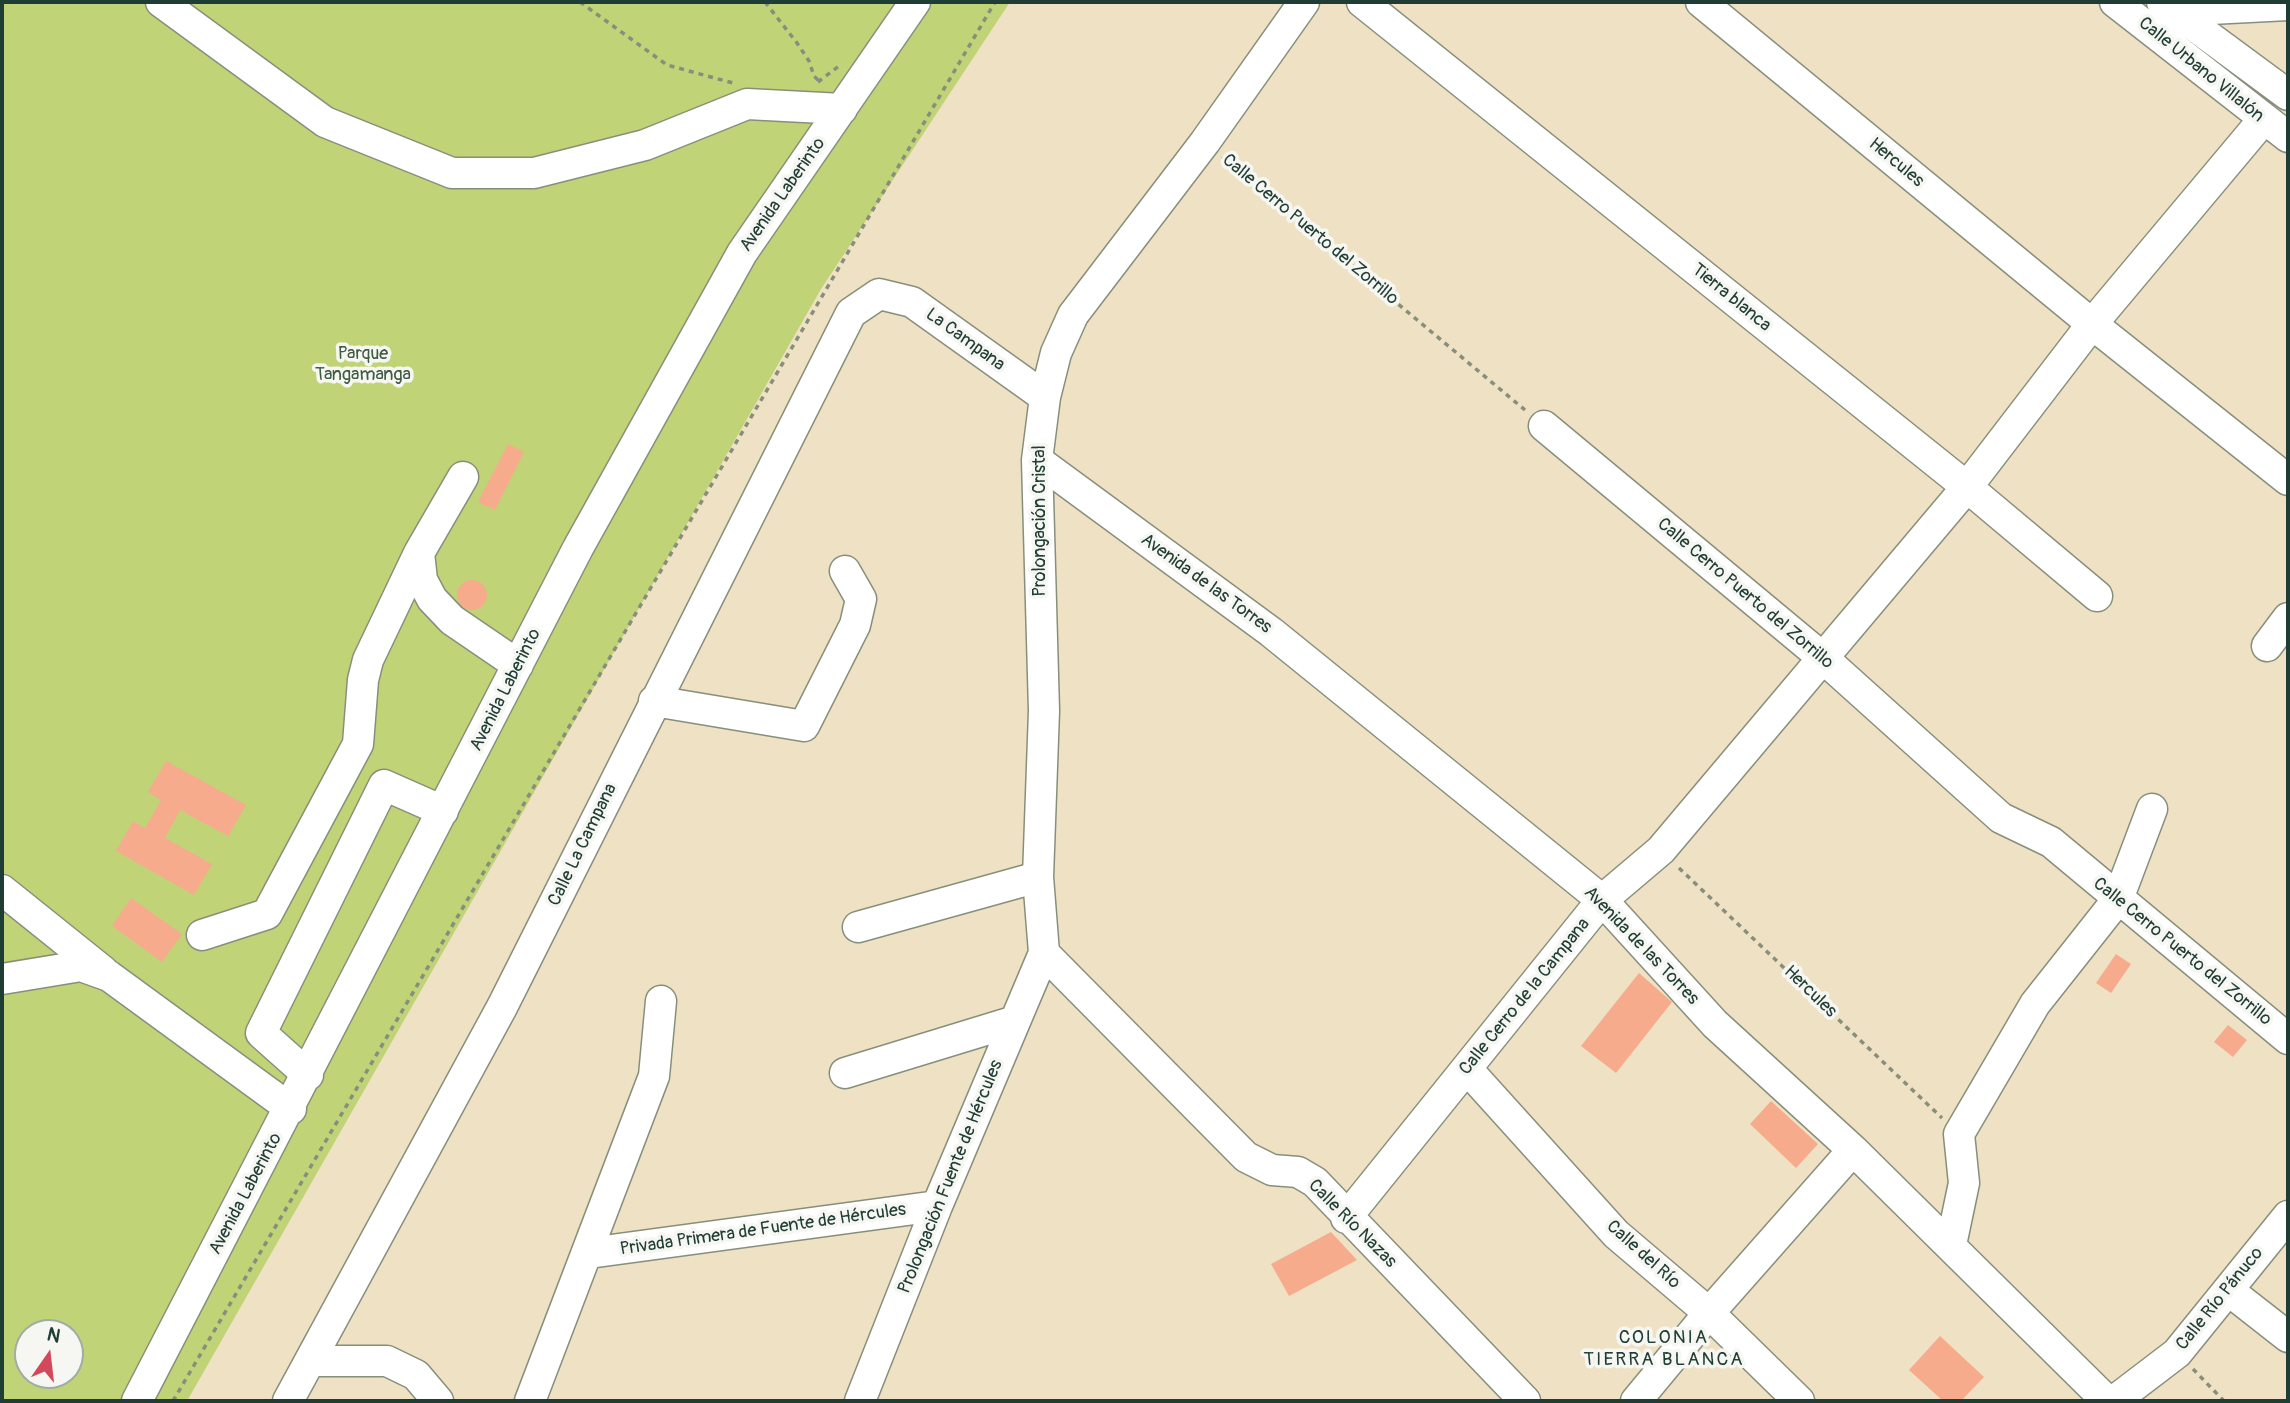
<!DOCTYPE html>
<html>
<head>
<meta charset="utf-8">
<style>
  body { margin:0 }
  #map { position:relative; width:2290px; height:1403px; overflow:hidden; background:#efe1c4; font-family:Pangolin,sans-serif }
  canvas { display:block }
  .frame { position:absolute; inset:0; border:4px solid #1f3d34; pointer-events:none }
  .north { position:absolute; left:14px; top:1319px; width:70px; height:70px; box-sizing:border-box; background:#f6f6f2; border:2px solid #a0aca6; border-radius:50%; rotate:14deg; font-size:19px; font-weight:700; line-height:28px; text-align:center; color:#1f3d34 }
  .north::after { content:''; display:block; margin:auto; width:24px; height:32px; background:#d1495b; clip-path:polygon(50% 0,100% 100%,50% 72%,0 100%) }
</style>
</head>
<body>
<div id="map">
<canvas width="2290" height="1403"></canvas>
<div class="frame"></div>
<div class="north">N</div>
</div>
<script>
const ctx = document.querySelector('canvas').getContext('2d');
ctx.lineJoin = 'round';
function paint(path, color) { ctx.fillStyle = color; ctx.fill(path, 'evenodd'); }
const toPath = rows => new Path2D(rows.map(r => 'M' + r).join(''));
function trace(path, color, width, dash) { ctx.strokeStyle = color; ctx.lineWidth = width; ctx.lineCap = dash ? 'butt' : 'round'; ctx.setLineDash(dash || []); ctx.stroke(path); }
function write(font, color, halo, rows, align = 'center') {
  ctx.font = font + ' Pangolin,sans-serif'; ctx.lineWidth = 7; ctx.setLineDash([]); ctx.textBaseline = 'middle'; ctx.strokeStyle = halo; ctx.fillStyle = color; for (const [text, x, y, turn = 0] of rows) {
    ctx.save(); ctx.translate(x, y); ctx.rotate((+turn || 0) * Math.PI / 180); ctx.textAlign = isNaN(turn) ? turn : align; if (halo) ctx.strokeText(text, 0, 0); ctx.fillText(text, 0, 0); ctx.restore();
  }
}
paint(toPath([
  [2,2,1010,2,821,289,187,1401,2,1401],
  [28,1333,70,1333,70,1375,28,1375]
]), '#c0d377');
paint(toPath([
  [508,444,524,452,495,510,478,502],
  '457 595a15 15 0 1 1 30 0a15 15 0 1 1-30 0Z',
  [166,761,246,805,228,836,180,810,165,838,212,864,194,895,116,851,133,821,145,828,161,800,148,792],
  [131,898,182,934,162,962,112,926],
  [2116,954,2131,964,2111,993,2096,983],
  [1639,973,1672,1002,1616,1073,1581,1046],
  [2228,1025,2247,1040,2233,1057,2214,1042],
  [1771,1101,1818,1144,1796,1168,1750,1124],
  [1331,1232,1357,1260,1289,1296,1271,1264],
  [1940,1336,1984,1377,1961,1401,1943,1401,1909,1370]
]), '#f7ab8d');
const minor = toPath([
  [161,2,325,122,452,173,534,173,645,145,747,104,842,109],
  [1362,2,1967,487,2097,596],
  [1701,2,2092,324,2288,480],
  [2115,2,2288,137],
  [2162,2,2288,95],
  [2167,14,2172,11,2288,5],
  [1544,426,1823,658,2001,818,2051,842,2288,1039],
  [1037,460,1271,632,1602,900,1715,1024,1853,1150,2107,1401],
  [463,477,419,553,422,580,432,599,452,620,518,665],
  [2267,646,2288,618],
  [654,701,804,726,855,625,861,599,845,571],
  [2,890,103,971],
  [858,927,1038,877],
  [202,935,267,914,358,744,363,680,368,660,419,553],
  [1044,953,1246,1157,1272,1170,1298,1172,1315,1182,1525,1401],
  [2,979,81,966,109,976,291,1109],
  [1467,1069,1616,1234,1709,1313,1799,1401],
  [845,1073,1015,1021],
  [308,1075,261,1033,384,785,443,811],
  [1346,1218,1602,900,1661,850,1967,487,2092,324,2263,120],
  [1951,1245,1964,1183,1959,1134,2035,1004,2118,899,2152,809],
  [589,1253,937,1206],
  [2228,1290,2288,1337],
  [310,1361,387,1361,416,1375,438,1401],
  [137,1401,578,548,742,253,915,2],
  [288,1401,502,1007,851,313,879,294,912,302,1045,397],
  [530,1401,654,1076,661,1001],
  [860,1401,937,1206,1044,953,1038,877,1044,711,1037,460,1045,397,1056,353,1073,315,1205,142,1304,2],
  [1636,1401,1709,1313,1853,1150],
  [2114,1401,2177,1353,2288,1216]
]);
trace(minor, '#878f7c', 33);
trace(toPath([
  [580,2,667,65,733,83],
  [765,2,797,43,809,61,814,76,821,83],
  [818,82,839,66],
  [1222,157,1525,410],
  [1679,868,1942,1118],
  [2193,1369,2224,1401],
  [173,1401,995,2]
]), '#878f7c', 3.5, [5, 5]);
trace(minor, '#fff', 30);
write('18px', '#1f3d34', '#f6f6f2', [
  ["Calle Urbano Villalón",2201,70,39],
  ["Hercules",1896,163,40],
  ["Avenida Laberinto",783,195,-55],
  ["Calle Cerro Puerto del Zorrillo",1310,230,40],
  ["Tierra blanca",1731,298,39],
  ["La Campana",965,340,36],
  ["Prolongación Cristal",1040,521,-90],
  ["Avenida de las Torres",1206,584,36],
  ["Calle Cerro Puerto del Zorrillo",1745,594,40],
  ["Avenida Laberinto",506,690,-63],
  ["Calle La Campana",583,845,-64],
  ["Avenida de las Torres",1641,946,46],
  ["Calle Cerro Puerto del Zorrillo",2182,952,39],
  ["Hercules",1810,992,44],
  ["Calle Cerro de la Campana",1525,997,-51],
  ["Prolongación Fuente de Hércules",951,1177,-68],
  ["Avenida Laberinto",246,1194,-62],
  ["Calle Río Nazas",1352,1224,45],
  ["Privada Primera de Fuente de Hércules",763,1230,-8],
  ["Calle del Río",1643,1255,42],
  ["Calle Río Pánuco",2220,1299,-51]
]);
write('18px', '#3f5b41', '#f6f6f2', [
  ["Parque",363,354],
  ["Tangamanga",363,375]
]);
ctx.letterSpacing = '2px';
write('19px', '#1f3d34', '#f6f6f2', [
  ["COLONIA",1664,1338],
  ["TIERRA BLANCA",1664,1360]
]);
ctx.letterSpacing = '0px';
</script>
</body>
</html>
